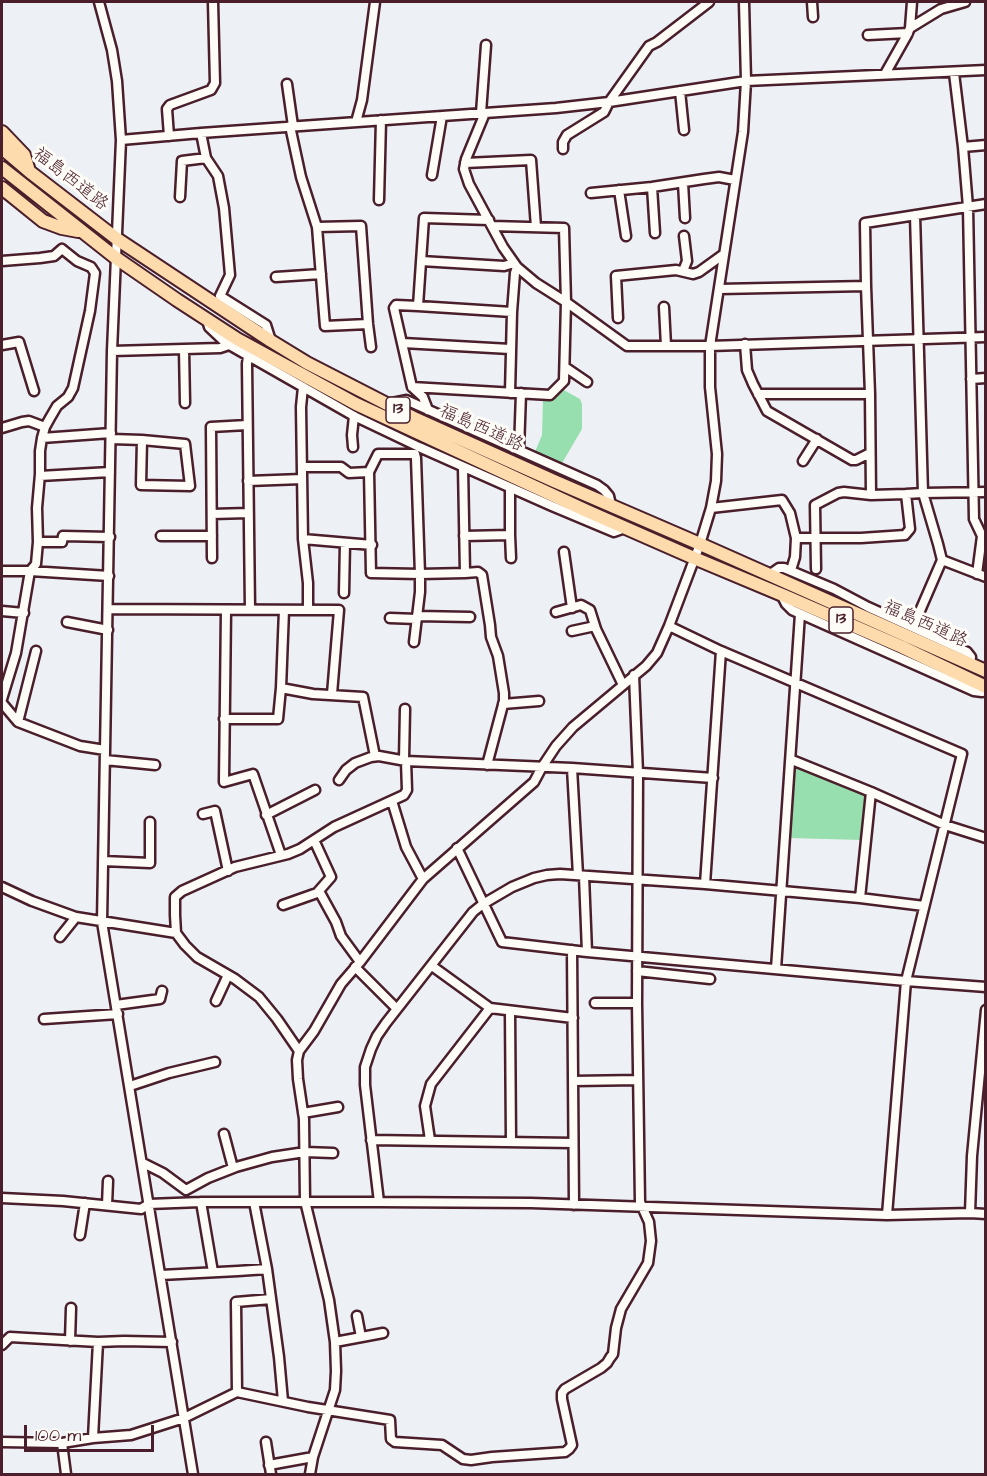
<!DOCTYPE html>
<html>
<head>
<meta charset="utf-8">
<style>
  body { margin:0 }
  #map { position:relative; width:987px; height:1476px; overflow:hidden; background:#edf1f6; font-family:"Architects Daughter",sans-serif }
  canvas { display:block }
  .frame { position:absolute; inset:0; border:3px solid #4a1f2b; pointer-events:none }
  .scale { position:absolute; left:24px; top:1425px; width:130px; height:27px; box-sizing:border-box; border:3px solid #4a1f2b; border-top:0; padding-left:8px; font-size:18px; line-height:21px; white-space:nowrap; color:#4a1f2b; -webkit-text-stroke:4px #fdfcf7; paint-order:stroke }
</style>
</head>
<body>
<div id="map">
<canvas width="987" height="1476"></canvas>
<div class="frame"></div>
<div class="scale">100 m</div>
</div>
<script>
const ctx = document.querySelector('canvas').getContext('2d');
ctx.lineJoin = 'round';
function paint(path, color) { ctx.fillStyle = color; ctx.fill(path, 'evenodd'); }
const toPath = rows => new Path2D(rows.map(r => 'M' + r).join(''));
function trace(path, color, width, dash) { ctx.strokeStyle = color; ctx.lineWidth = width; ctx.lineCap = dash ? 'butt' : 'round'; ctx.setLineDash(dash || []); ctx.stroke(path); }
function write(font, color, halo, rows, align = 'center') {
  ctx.font = font + ' "Architects Daughter","Klee One",sans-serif'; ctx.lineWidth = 6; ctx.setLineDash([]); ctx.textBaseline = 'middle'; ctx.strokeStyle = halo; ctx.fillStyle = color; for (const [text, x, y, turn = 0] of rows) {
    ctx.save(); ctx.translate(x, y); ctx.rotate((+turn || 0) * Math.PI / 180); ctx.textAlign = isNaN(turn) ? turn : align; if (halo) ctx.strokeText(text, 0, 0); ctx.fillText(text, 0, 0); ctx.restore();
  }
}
paint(toPath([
  [562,389,580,399,582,404,582,429,558,470,532,459,542,435,543,398,551,400],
  [795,764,867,795,862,840,789,838]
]), '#97dfae');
const minor = toPath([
  [99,2,112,50,117,81,121,140,112,351,102,922,193,1474],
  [812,2,813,17],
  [910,28,941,9,965,2],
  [868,35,908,33],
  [954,73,963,147,968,207,974,519,982,536,977,574],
  [885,74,907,35,910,28,912,2],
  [287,84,293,126],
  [680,91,684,130],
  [481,113,486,45],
  [485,113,466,159,464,169,469,184,503,247,517,267,536,283,566,302,627,346,710,346,986,337],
  [356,122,362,100,375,2],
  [290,126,301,177,317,227,325,326,368,324],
  [201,133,206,158,218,176,224,208,230,275,220,296,266,325,271,341],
  [169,136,167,109,170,105,211,90,215,83,213,2],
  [121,140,201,133,556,108,609,102,746,81,986,70],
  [963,147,986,145],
  [563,149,563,142,567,135,604,112,609,102,649,46,657,42,709,2],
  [465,163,531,160,536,227],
  [432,175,442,116],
  [683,183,685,218],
  [652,187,655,233],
  [619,190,626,236],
  [591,193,652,187,704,179,719,177,735,180],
  [180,197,182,161,206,158],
  [379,200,381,120],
  [915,215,923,493,986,492],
  [489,220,424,218,418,306,512,312],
  [317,227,361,226,368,324,371,347],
  [2,261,40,258,54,256,62,249,77,261,91,267,95,273,90,311,73,388,68,397,57,406,50,418,45,427,42,438,40,451,40,474,37,508,38,542,36,564,30,571,16,653,2,699],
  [421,261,504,266,514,263],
  [683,271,687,261,684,236],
  [276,277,321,274],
  [719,289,866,286],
  [418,306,396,305,394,308,412,387,423,397,428,410],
  [664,307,666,346],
  [618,318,616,276,676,270,693,274,699,272,724,254],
  [207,320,209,327,226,343,354,416,419,447,552,506,614,532,625,528],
  [403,343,510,349],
  [745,344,747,370,753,384,767,411,852,460,856,460,870,453],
  [2,345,19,342,34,391],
  [184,349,185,403],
  [112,351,220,348,229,345],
  [248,356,247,364,250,609],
  [565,367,587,382],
  [971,379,986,378],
  [303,387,301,407,303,539,308,583,308,610],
  [412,387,550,395,564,381,566,302,564,228,492,226],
  [510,393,512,312,515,273,517,267],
  [758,394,870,394],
  [386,404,406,400,597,485,604,490,609,496,611,505],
  [2,428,22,422,29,421,45,427],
  [42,438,111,433],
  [112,439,142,440,185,444,190,486,141,485,142,440],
  [353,447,352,435,354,416],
  [519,450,521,393],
  [803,461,817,439],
  [302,467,341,467,349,473,369,472],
  [40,476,110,472],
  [248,481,302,479],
  [510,488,510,535,511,558],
  [871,495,870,394,866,286,865,223,986,204],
  [711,508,782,500,790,513,796,538,795,557,791,570],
  [212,514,248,513],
  [161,536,212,536],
  [464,536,510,535],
  [796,538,861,538,905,535,910,529,906,494,923,493,938,544,942,560,913,627],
  [303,539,372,545],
  [38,542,62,542,63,536,110,537],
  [564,552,572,608],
  [212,558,211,427,247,425],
  [942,560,986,577],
  [816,569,815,505,838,493,844,492,871,495,906,494],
  [2,571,30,571,109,576],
  [465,573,478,572,482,575,490,625,491,637,498,656,504,693,504,701,487,765],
  [769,575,779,568,784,568,834,589,868,607,967,652,971,657,970,665],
  [344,593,345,543],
  [781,594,786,604,792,610,974,691,982,692,986,691],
  [109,609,339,610,332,694],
  [226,610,224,782,253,774,281,855],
  [2,611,24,613],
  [556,612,581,605,590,610,596,629,623,685],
  [417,616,470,617],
  [390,618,417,619],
  [67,622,108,630],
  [669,626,721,651,962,754,906,981,887,1215],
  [572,631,595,626],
  [414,642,420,592,420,574,416,458,415,454,378,454,369,472,371,573,420,574,465,573,463,467],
  [36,651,18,722,80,746,105,750],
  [281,688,313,694,363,697,375,756],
  [2,703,18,722],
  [503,704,539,701],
  [224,719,278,719,281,688,284,610],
  [105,760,155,765],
  [404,760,405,709],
  [792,760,871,792,945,825,986,838],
  [572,768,578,875],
  [339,780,346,770,355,763,371,757,379,756,406,761],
  [392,801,406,847,423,879],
  [203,814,215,811,228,871],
  [266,815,315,790],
  [457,848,502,942,587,952,906,981,986,987],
  [103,861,150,863,150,822],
  [584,876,587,952],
  [705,884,721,651],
  [2,887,32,901,76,917,176,933],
  [319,891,336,922,341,936,360,962],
  [860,898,871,792],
  [283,905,317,893,331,877,314,840],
  [60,937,76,917],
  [572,950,574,1205],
  [432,966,490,1008,573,1018],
  [355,967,397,1009],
  [776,969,800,614],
  [637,971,710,979],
  [216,1001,228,975],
  [595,1003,637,1003],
  [116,1005,160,999,162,991],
  [510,1011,511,1142],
  [44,1019,118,1014],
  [299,1051,277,1019,259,997,235,979,197,957,185,945,176,933,175,915,175,897,182,891,235,867,288,854,300,849,334,827,404,795,407,790,406,761,572,768,713,778],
  [574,1081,638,1080],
  [130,1086,169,1073,215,1062],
  [303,1113,338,1107],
  [224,1134,233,1168],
  [371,1140,573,1143],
  [430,1140,425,1106,431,1084,490,1008],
  [143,1163,163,1173,186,1190,208,1178,236,1167,272,1157,305,1152,333,1153],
  [2,1198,63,1201,141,1209,149,1204,201,1202,379,1202,531,1203,887,1215,970,1213,986,1214],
  [201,1202,213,1272],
  [254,1202,267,1269,279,1357,283,1401],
  [379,1202,365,1085,365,1067,371,1049,377,1036,386,1023,473,912,483,904,512,887,534,878,547,875,560,874,705,884,860,898,924,906],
  [107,1205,108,1181],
  [970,1213,972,1156,986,1010],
  [80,1235,85,1203],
  [161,1275,238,1271,267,1269],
  [357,1316,361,1337],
  [70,1341,71,1308],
  [335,1342,383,1333],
  [2,1345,10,1337,98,1342,124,1341,172,1342],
  [237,1392,236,1302,271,1299],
  [93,1438,98,1342],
  [2,1442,62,1443,93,1438,131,1435,184,1418,237,1392,308,1407,390,1420,391,1439,395,1442,442,1445,463,1459,471,1460,492,1457,565,1452,569,1449,572,1445,562,1399,562,1393,565,1389,601,1368,607,1363,610,1358,613,1354,616,1328,621,1309,648,1263,651,1241,649,1222,640,1202,637,1003,638,773,634,675],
  [266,1442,271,1474],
  [62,1443,66,1474],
  [269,1465,313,1457],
  [310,1474,313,1457,335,1390,336,1371,335,1342,329,1300,305,1201,304,1119,298,1079,297,1060,299,1051,314,1031,341,984,360,962,423,879,534,782,542,767,556,746,573,727,646,666,657,653,669,626,700,544,711,508,716,481,717,454,710,387,710,346,743,132,746,81,744,2]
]);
const highway = toPath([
  [2,132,24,155,29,171],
  [2,148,30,172,117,239,271,341,307,363,416,419,554,481,700,544,986,671],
  [2,168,116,258,177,300,237,339,356,404,587,511,694,558,785,596,902,647,986,687],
  [2,188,43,221,62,228,78,231]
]);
trace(minor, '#4a1f2b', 13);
trace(highway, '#4a1f2b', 16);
trace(minor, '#fdfcf7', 8);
trace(highway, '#fedbac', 12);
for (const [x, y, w] of [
  [398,410,24],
  [841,620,24]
]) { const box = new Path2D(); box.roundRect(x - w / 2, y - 13, w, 26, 4.5); ctx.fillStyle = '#fdfcf7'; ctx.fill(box); trace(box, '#4a1f2b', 1.5); }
write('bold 16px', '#4a1f2b', null, [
  ["13",398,410],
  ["13",841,620]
]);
write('18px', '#4a1f2b', '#fdfcf7', [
  ["福島西道路",70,180,38],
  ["福島西道路",481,429,24],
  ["福島西道路",925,625,24]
]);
</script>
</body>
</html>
